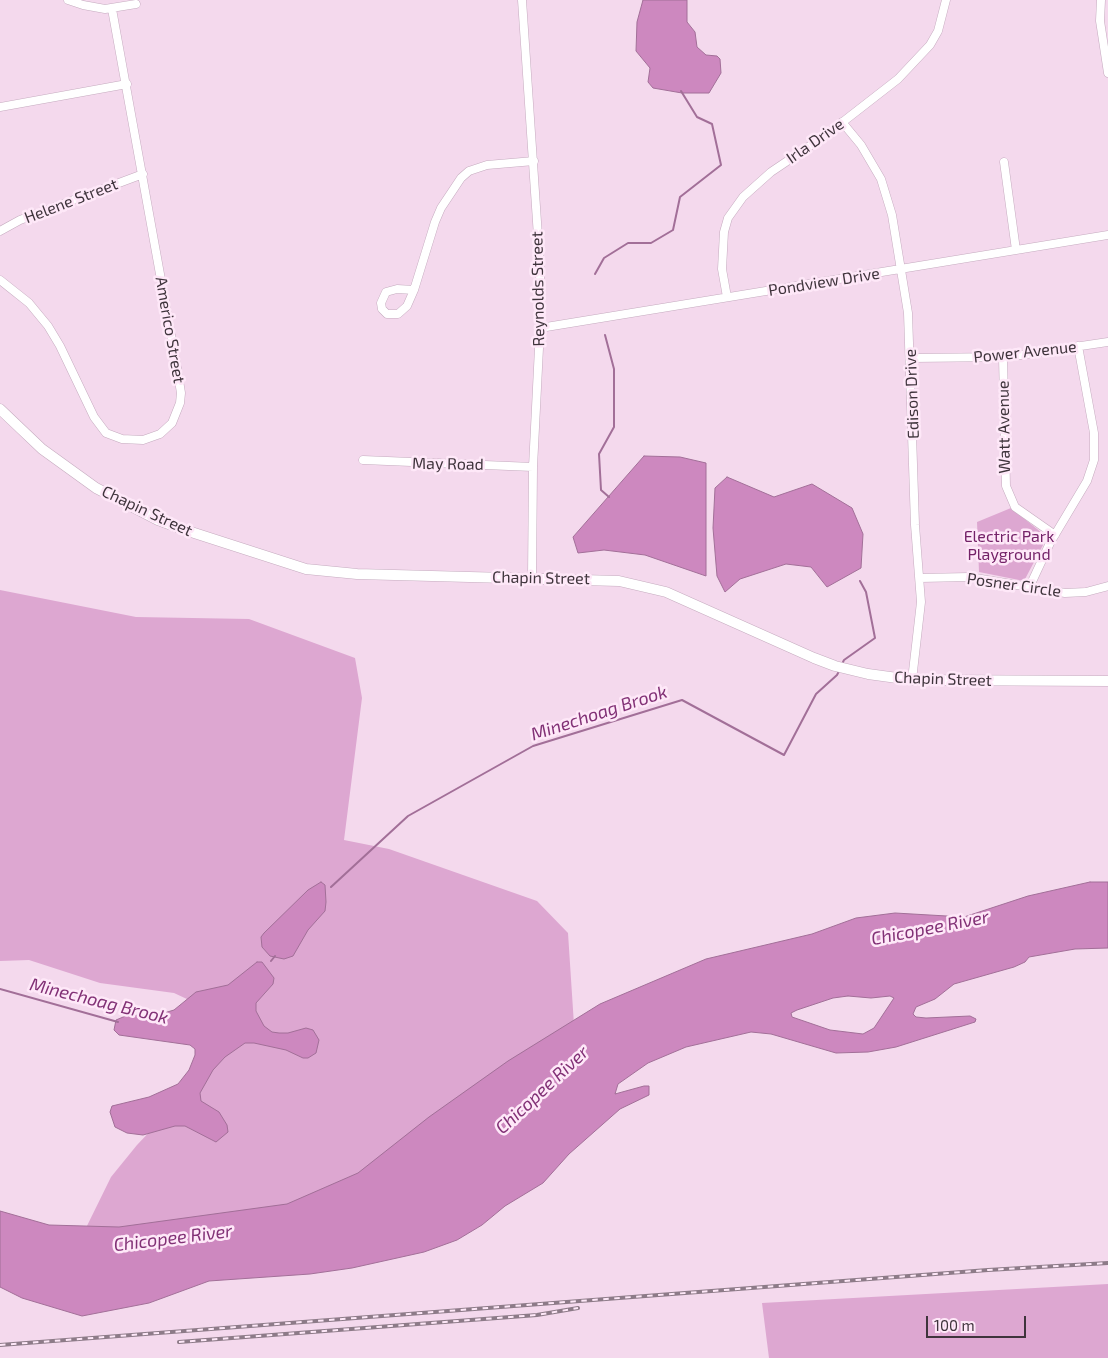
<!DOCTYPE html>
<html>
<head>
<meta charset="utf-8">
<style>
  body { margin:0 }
  #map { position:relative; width:1108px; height:1358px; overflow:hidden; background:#f4d9ed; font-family:"Exo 2",sans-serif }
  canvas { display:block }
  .scale { position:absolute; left:926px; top:1316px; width:100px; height:22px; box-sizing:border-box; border:2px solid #3f343c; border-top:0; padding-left:6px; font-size:15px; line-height:18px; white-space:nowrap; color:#3f343c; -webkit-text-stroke:4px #fee8f8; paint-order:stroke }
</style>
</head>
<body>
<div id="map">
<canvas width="1108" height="1358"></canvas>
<div class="scale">100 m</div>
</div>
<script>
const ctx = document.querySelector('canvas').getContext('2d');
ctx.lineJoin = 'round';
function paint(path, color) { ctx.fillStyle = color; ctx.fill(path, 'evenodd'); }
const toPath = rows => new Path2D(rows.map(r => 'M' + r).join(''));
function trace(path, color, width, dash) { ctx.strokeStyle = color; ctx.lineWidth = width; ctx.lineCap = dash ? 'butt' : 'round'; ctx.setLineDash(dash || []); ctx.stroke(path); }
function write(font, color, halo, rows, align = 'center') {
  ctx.font = font + ' "Exo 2",sans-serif'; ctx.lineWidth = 5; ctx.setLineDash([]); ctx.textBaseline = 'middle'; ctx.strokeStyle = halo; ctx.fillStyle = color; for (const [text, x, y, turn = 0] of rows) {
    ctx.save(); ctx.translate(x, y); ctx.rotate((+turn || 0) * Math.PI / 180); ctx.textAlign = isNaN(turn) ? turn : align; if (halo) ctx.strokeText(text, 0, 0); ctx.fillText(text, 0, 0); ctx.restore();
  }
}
paint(toPath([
  [1011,508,1042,533,1043,545,1024,581,979,572,977,522],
  [0,590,136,617,249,619,355,658,362,698,344,840,389,849,537,901,568,933,574,1025,323,1202,83,1234,111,1177,137,1145,192,1087,215,1012,174,993,100,983,29,960,0,961],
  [1108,1284,1108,1358,769,1358,762,1303]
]), '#dda7d1');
const water = toPath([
  [643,0,687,0,687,22,695,32,697,47,706,55,717,56,720,59,721,73,709,93,682,93,653,88,648,82,650,68,636,51,637,22,643,0],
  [644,456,680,457,706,463,706,576,645,555,604,550,578,553,573,537,644,456],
  [727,477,774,497,812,484,852,508,863,534,861,568,827,587,811,567,786,564,740,579,725,592,717,576,713,528,715,488,727,477],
  [321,882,325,885,326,902,325,911,308,930,293,956,284,959,270,956,262,947,261,937,264,933,308,890,321,882],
  [1090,882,1108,882,1108,948,1075,949,1029,957,1025,962,1014,967,954,984,935,999,916,1007,913,1014,916,1017,926,1018,970,1016,976,1019,975,1022,896,1047,868,1052,836,1053,771,1034,751,1032,686,1047,648,1063,618,1084,615,1094,644,1086,649,1086,649,1095,620,1109,569,1154,543,1183,505,1206,482,1225,457,1240,424,1252,352,1268,310,1274,209,1281,149,1303,82,1316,22,1298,0,1287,0,1211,49,1225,119,1227,287,1204,358,1173,429,1117,508,1061,600,1004,706,959,812,934,856,918,895,913,964,917,1028,896,1090,882],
  [848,996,871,998,890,996,894,998,874,1028,863,1034,830,1030,792,1017,791,1013,797,1010,833,998,848,996],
  [257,962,262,962,274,978,273,984,256,1003,256,1011,264,1026,272,1032,279,1033,288,1033,306,1028,313,1030,319,1040,316,1053,308,1058,303,1058,286,1050,254,1043,245,1043,225,1057,213,1070,200,1093,201,1101,219,1112,227,1125,228,1132,216,1142,185,1126,175,1126,143,1135,127,1133,115,1127,110,1112,112,1106,149,1097,178,1084,189,1070,195,1055,195,1049,190,1045,119,1035,114,1030,116,1020,128,1015,154,1016,174,1010,196,992,228,985,257,962]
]);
paint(water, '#cd88bf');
trace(water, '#a26f98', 1);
trace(toPath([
  [595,274,604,258,628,243,651,243,673,230,680,197,721,165,712,124,697,117,681,91],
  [605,335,614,369,614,427,599,454,601,490,609,497],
  [842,664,844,660,875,638,866,592,860,581],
  [331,887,408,816,533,746,682,700,784,755,816,694,837,675,839,671],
  [271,961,275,956],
  [0,989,118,1022]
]), '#a26f98', 2);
const minor = toPath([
  [68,0,83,5,105,9,136,4],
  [522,0,540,266,540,328,533,467,532,578],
  [1101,0,1100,21,1108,73],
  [0,107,127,84],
  [842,122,861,145,881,179,892,215,908,313,915,525,921,602,912,680],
  [1004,162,1016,250],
  [0,231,20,220,143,174],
  [0,280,29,303,48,326,60,346,94,417,106,433,122,439,143,440,160,434,172,423,180,403,181,393,177,368,112,9],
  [414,290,407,306,398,314,387,314,382,309,381,303,386,292,397,289,414,290,435,222,441,208,461,178,469,171,487,165,534,161],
  [727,297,722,269,724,232,728,218,743,197,771,172,826,135,898,79,930,45,938,31,946,0],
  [540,328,1108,235],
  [1003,357,1006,486,1015,507,1055,535],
  [911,358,1007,357,1108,342],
  [363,460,533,467],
  [920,578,969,577,1065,593,1086,592,1108,586],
  [1029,588,1050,543,1087,481,1094,460,1094,433,1078,346]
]);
const major = toPath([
  [0,409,42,449,96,488,158,520,185,530,306,569,357,574,619,581,666,592,814,658,835,666,868,674,912,680,1108,681]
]);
trace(minor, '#c5abbf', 9);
trace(major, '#c5abbf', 11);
trace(minor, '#fff', 8);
trace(major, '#fff', 10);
const rail = toPath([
  [179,1342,537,1315,578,1308],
  [0,1345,988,1270,1108,1263]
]);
trace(rail, '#8d7b88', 4);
trace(rail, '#fee8f8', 2, [5.5]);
write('16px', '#3f343c', '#fee8f8', [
  ["Irla Drive",815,141,-35],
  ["Helene Street",71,201,-21],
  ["Pondview Drive",824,282,-9],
  ["Reynolds Street",538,289,-91],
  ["Americo Street",170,330,80],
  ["Power Avenue",1025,352,-6],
  ["Edison Drive",912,394,-92],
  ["Watt Avenue",1004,427,-91],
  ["May Road",448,464,1],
  ["Chapin Street",147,511,25],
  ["Chapin Street",541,578,1],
  ["Posner Circle",1014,585,8],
  ["Chapin Street",943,679,2]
]);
write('16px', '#742268', '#fee8f8', [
  ["Electric Park",1009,537],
  ["Playground",1009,555]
]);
write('italic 18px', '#823176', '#fee8f8', [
  ["Minechoag Brook",599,713,-18],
  ["Chicopee River",930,928,-11],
  ["Minechoag Brook",99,1001,14],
  ["Chicopee River",542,1090,-43],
  ["Chicopee River",173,1238,-7]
]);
</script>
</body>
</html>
